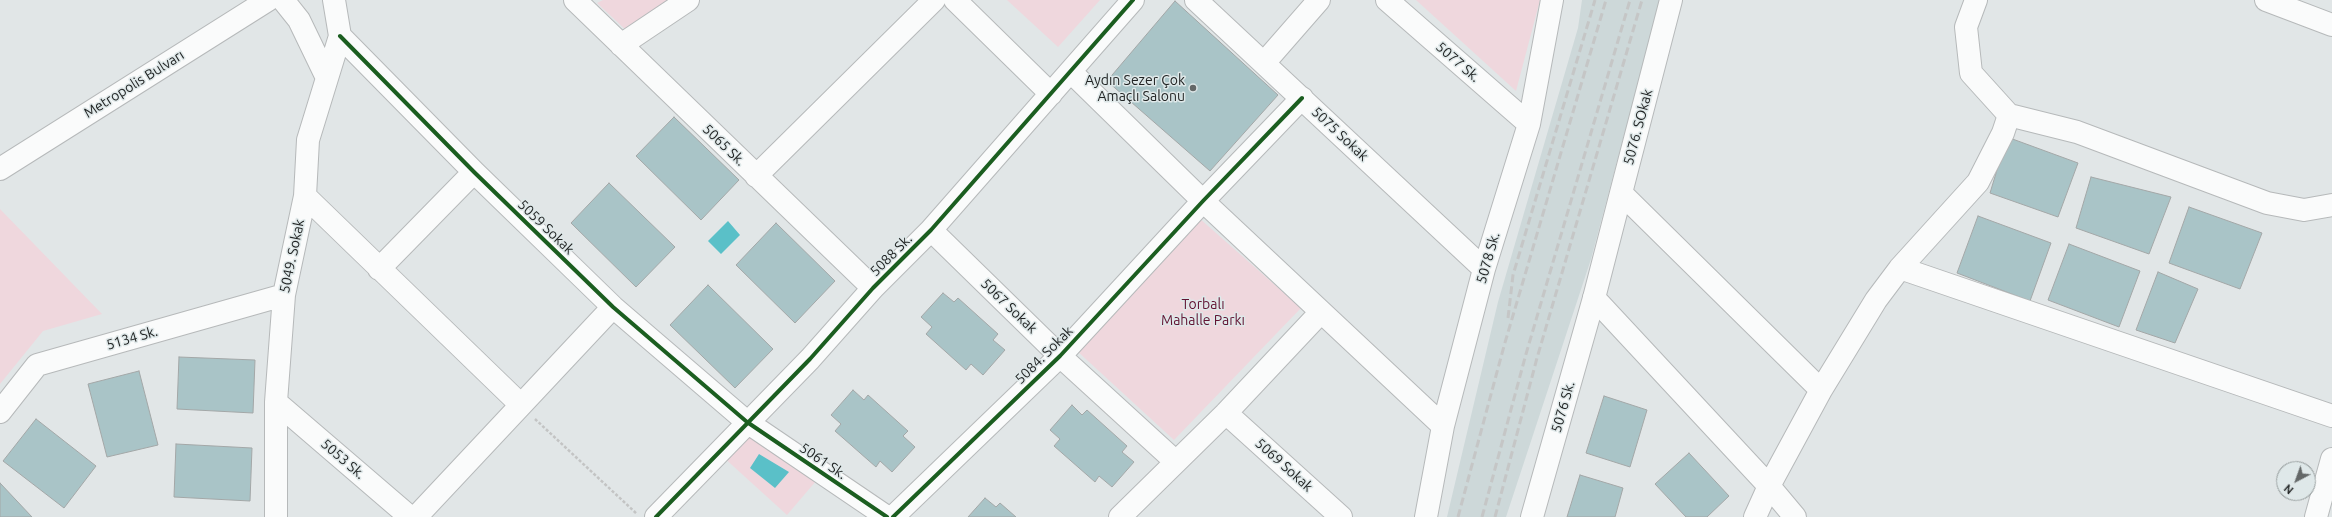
<!DOCTYPE html>
<html>
<head>
<meta charset="utf-8">
<style>
  body { margin:0 }
  #map { position:relative; width:2332px; height:517px; overflow:hidden; background:#e1e6e7; font-family:Ubuntu,sans-serif }
  canvas { display:block }
  .north { position:absolute; left:2276px; top:461px; width:40px; height:40px; box-sizing:border-box; background:#dfe8e9; border:1px solid #939a9a; border-radius:50%; rotate:221deg; font-size:11px; font-weight:700; line-height:16px; text-align:center; color:#212424 }
  .north::after { content:''; display:block; margin:auto; width:14px; height:18px; background:#646868; clip-path:polygon(50% 0,100% 100%,50% 72%,0 100%) }
</style>
</head>
<body>
<div id="map">
<canvas width="2332" height="517"></canvas>
<div class="north">N</div>
</div>
<script>
const ctx = document.querySelector('canvas').getContext('2d');
ctx.lineJoin = 'round';
function paint(path, color) { ctx.fillStyle = color; ctx.fill(path, 'evenodd'); }
const toPath = rows => new Path2D(rows.map(r => 'M' + r).join(''));
function trace(path, color, width, dash) { ctx.strokeStyle = color; ctx.lineWidth = width; ctx.lineCap = dash ? 'butt' : 'round'; ctx.setLineDash(dash || []); ctx.stroke(path); }
function write(font, color, halo, rows, align = 'center') {
  ctx.font = font + ' Ubuntu,sans-serif'; ctx.lineWidth = 3; ctx.setLineDash([]); ctx.textBaseline = 'middle'; ctx.strokeStyle = halo; ctx.fillStyle = color; for (const [text, x, y, turn = 0] of rows) {
    ctx.save(); ctx.translate(x, y); ctx.rotate((+turn || 0) * Math.PI / 180); ctx.textAlign = isNaN(turn) ? turn : align; if (halo) ctx.strokeText(text, 0, 0); ctx.fillText(text, 0, 0); ctx.restore();
  }
}
paint(toPath([
  [1582,0,1660,0,1591,259,1506,517,1447,517,1498,302,1578,28]
]), '#cdd8d9');
paint(toPath([
  [603,0,673,0,628,32,597,3],
  [1007,0,1100,0,1058,47],
  [1416,0,1540,0,1516,91],
  [0,209,102,314,43,331,0,384],
  [1199,218,1301,308,1174,440,1076,350],
  [747,422,822,474,787,515,721,455]
]), '#efd7dd');
paint(toPath([
  [728,221,740,235,721,254,708,241],
  [759,454,789,472,775,488,750,468]
]), '#5ac0c8');
const building = toPath([
  [1175,1,1278,95,1210,171,1107,81,1175,1],
  [674,117,739,180,701,220,636,156,674,117],
  [2007,137,2078,163,2058,217,1990,193,2007,137],
  [2091,177,2171,197,2149,254,2076,228,2091,177],
  [609,183,675,247,636,287,571,223,609,183],
  [2189,207,2262,233,2240,289,2169,263,2189,207],
  [1978,216,2051,243,2030,301,1957,273,1978,216],
  [776,223,835,281,795,323,736,265,776,223],
  [2069,244,2140,271,2119,327,2048,300,2069,244],
  [2158,272,2198,289,2175,343,2136,330,2158,272],
  [708,285,773,349,735,388,670,325,708,285],
  [943,293,954,302,958,298,998,334,993,340,1005,350,983,375,971,364,966,370,926,334,932,327,921,317,943,293],
  [179,357,255,360,253,413,177,409,179,357],
  [139,371,158,445,107,457,88,384,139,371],
  [853,390,864,400,868,395,908,431,903,436,915,447,892,472,880,461,876,467,835,431,841,424,831,415,853,390],
  [1604,396,1647,410,1630,467,1586,453,1604,396],
  [1072,405,1082,415,1087,410,1127,446,1122,452,1134,462,1112,487,1099,476,1095,482,1054,446,1060,439,1050,430,1072,405],
  [36,419,96,466,64,508,3,461,36,419],
  [176,444,252,448,250,501,174,497,176,444],
  [1689,453,1729,496,1707,517,1686,517,1655,484,1689,453],
  [1580,475,1623,488,1615,517,1567,517,1580,475],
  [0,483,32,517,0,517,0,483],
  [985,498,996,507,1000,503,1016,517,968,517,985,498]
]);
paint(building, '#a9c4c7');
trace(building, '#a3a7a7', 1);
const street = toPath([
  [283,0,299,20,327,78],
  [575,0,873,288],
  [955,0,1051,94],
  [1196,0,1484,269],
  [1387,0,1529,124],
  [1671,0,1621,193,1821,390],
  [1976,0,1966,27,1971,73,2009,115,2077,132,2267,203,2304,210,2332,205],
  [2266,0,2332,25],
  [340,36,474,172,613,307,747,422,887,517],
  [621,45,688,0],
  [1264,63,1319,0],
  [1071,72,1203,201,1443,426],
  [756,176,934,0],
  [1621,193,1594,298,1769,486,1795,517],
  [305,196,521,405],
  [931,230,1060,356,1176,462],
  [1900,268,2332,416],
  [379,269,474,172],
  [276,402,410,517],
  [0,412,37,365,284,295],
  [1226,413,1341,517],
  [276,517,276,402,284,295,305,196,308,140,340,36,334,0],
  [416,517,613,307],
  [656,517,810,359,873,288,931,230,1133,0],
  [893,517,1060,356,1203,201,1302,98],
  [1120,517,1226,413,1321,312],
  [1426,517,1443,426,1484,269,1529,124,1552,0],
  [1755,517,1769,486,1821,390,1876,300,1900,268,1978,182,2003,133,2009,115],
  [2316,517,2332,459]
]);
const secondary = toPath([
  [0,169,268,0],
  [1532,517,1594,298]
]);
trace(street, '#b6b9ba', 24);
trace(secondary, '#b6b9ba', 24);
trace(toPath([
  [535,419,637,514]
]), '#c3c4c4', 2.5, [3, 2]);
trace(street, '#fafbfb', 22);
trace(secondary, '#fafbfb', 22);
trace(toPath([
  [1508,318,1513,275,1595,0],
  [1458,517,1504,346,1606,0],
  [1482,517,1526,354,1630,0],
  [1495,517,1537,358,1642,0]
]), '#c5c6c6', 3, [8, 4]);
trace(toPath([
  [340,36,474,172,613,307,747,422,887,517],
  [656,517,810,359,873,288,931,230,1133,0],
  [893,517,1060,356,1203,201,1302,98]
]), '#1b5e20', 4);
for (const [x, y, r, color] of [
  [1193,88,4,"#646868"]
]) { const dot = new Path2D(); dot.arc(x, y, r, 0, 2 * Math.PI); ctx.fillStyle = color; ctx.fill(dot); trace(dot, '#dfe8e9', 1.5); }
write('14px', '#212424', '#dfe8e9', [
  ["5077 Sk.",1458,62,41],
  ["Metropolis Bulvarı",134,84,-32],
  ["5076. SOkak",1638,127,-75],
  ["5075 Sokak",1340,134,43],
  ["5065 Sk.",724,145,44],
  ["5059 Sokak",546,227,44],
  ["5088 Sk.",891,255,-45],
  ["5049. Sokak",292,256,-78],
  ["5078 Sk.",1488,258,-74],
  ["5067 Sokak",1009,306,44],
  ["5134 Sk.",132,338,-16],
  ["5084. Sokak",1044,355,-45],
  ["5076 Sk.",1563,407,-74],
  ["5053 Sk.",343,459,41],
  ["5061 Sk.",823,461,34],
  ["5069 Sokak",1284,465,42]
]);
write('14px', '#212424', '#dfe8e9', [
  ["Aydın Sezer Çok",1185,80],
  ["Amaçlı Salonu",1185,96]
], 'right');
write('14px', '#621332', '#dfe8e9', [
  ["Torbalı",1203,304],
  ["Mahalle Parkı",1203,320]
]);
</script>
</body>
</html>
